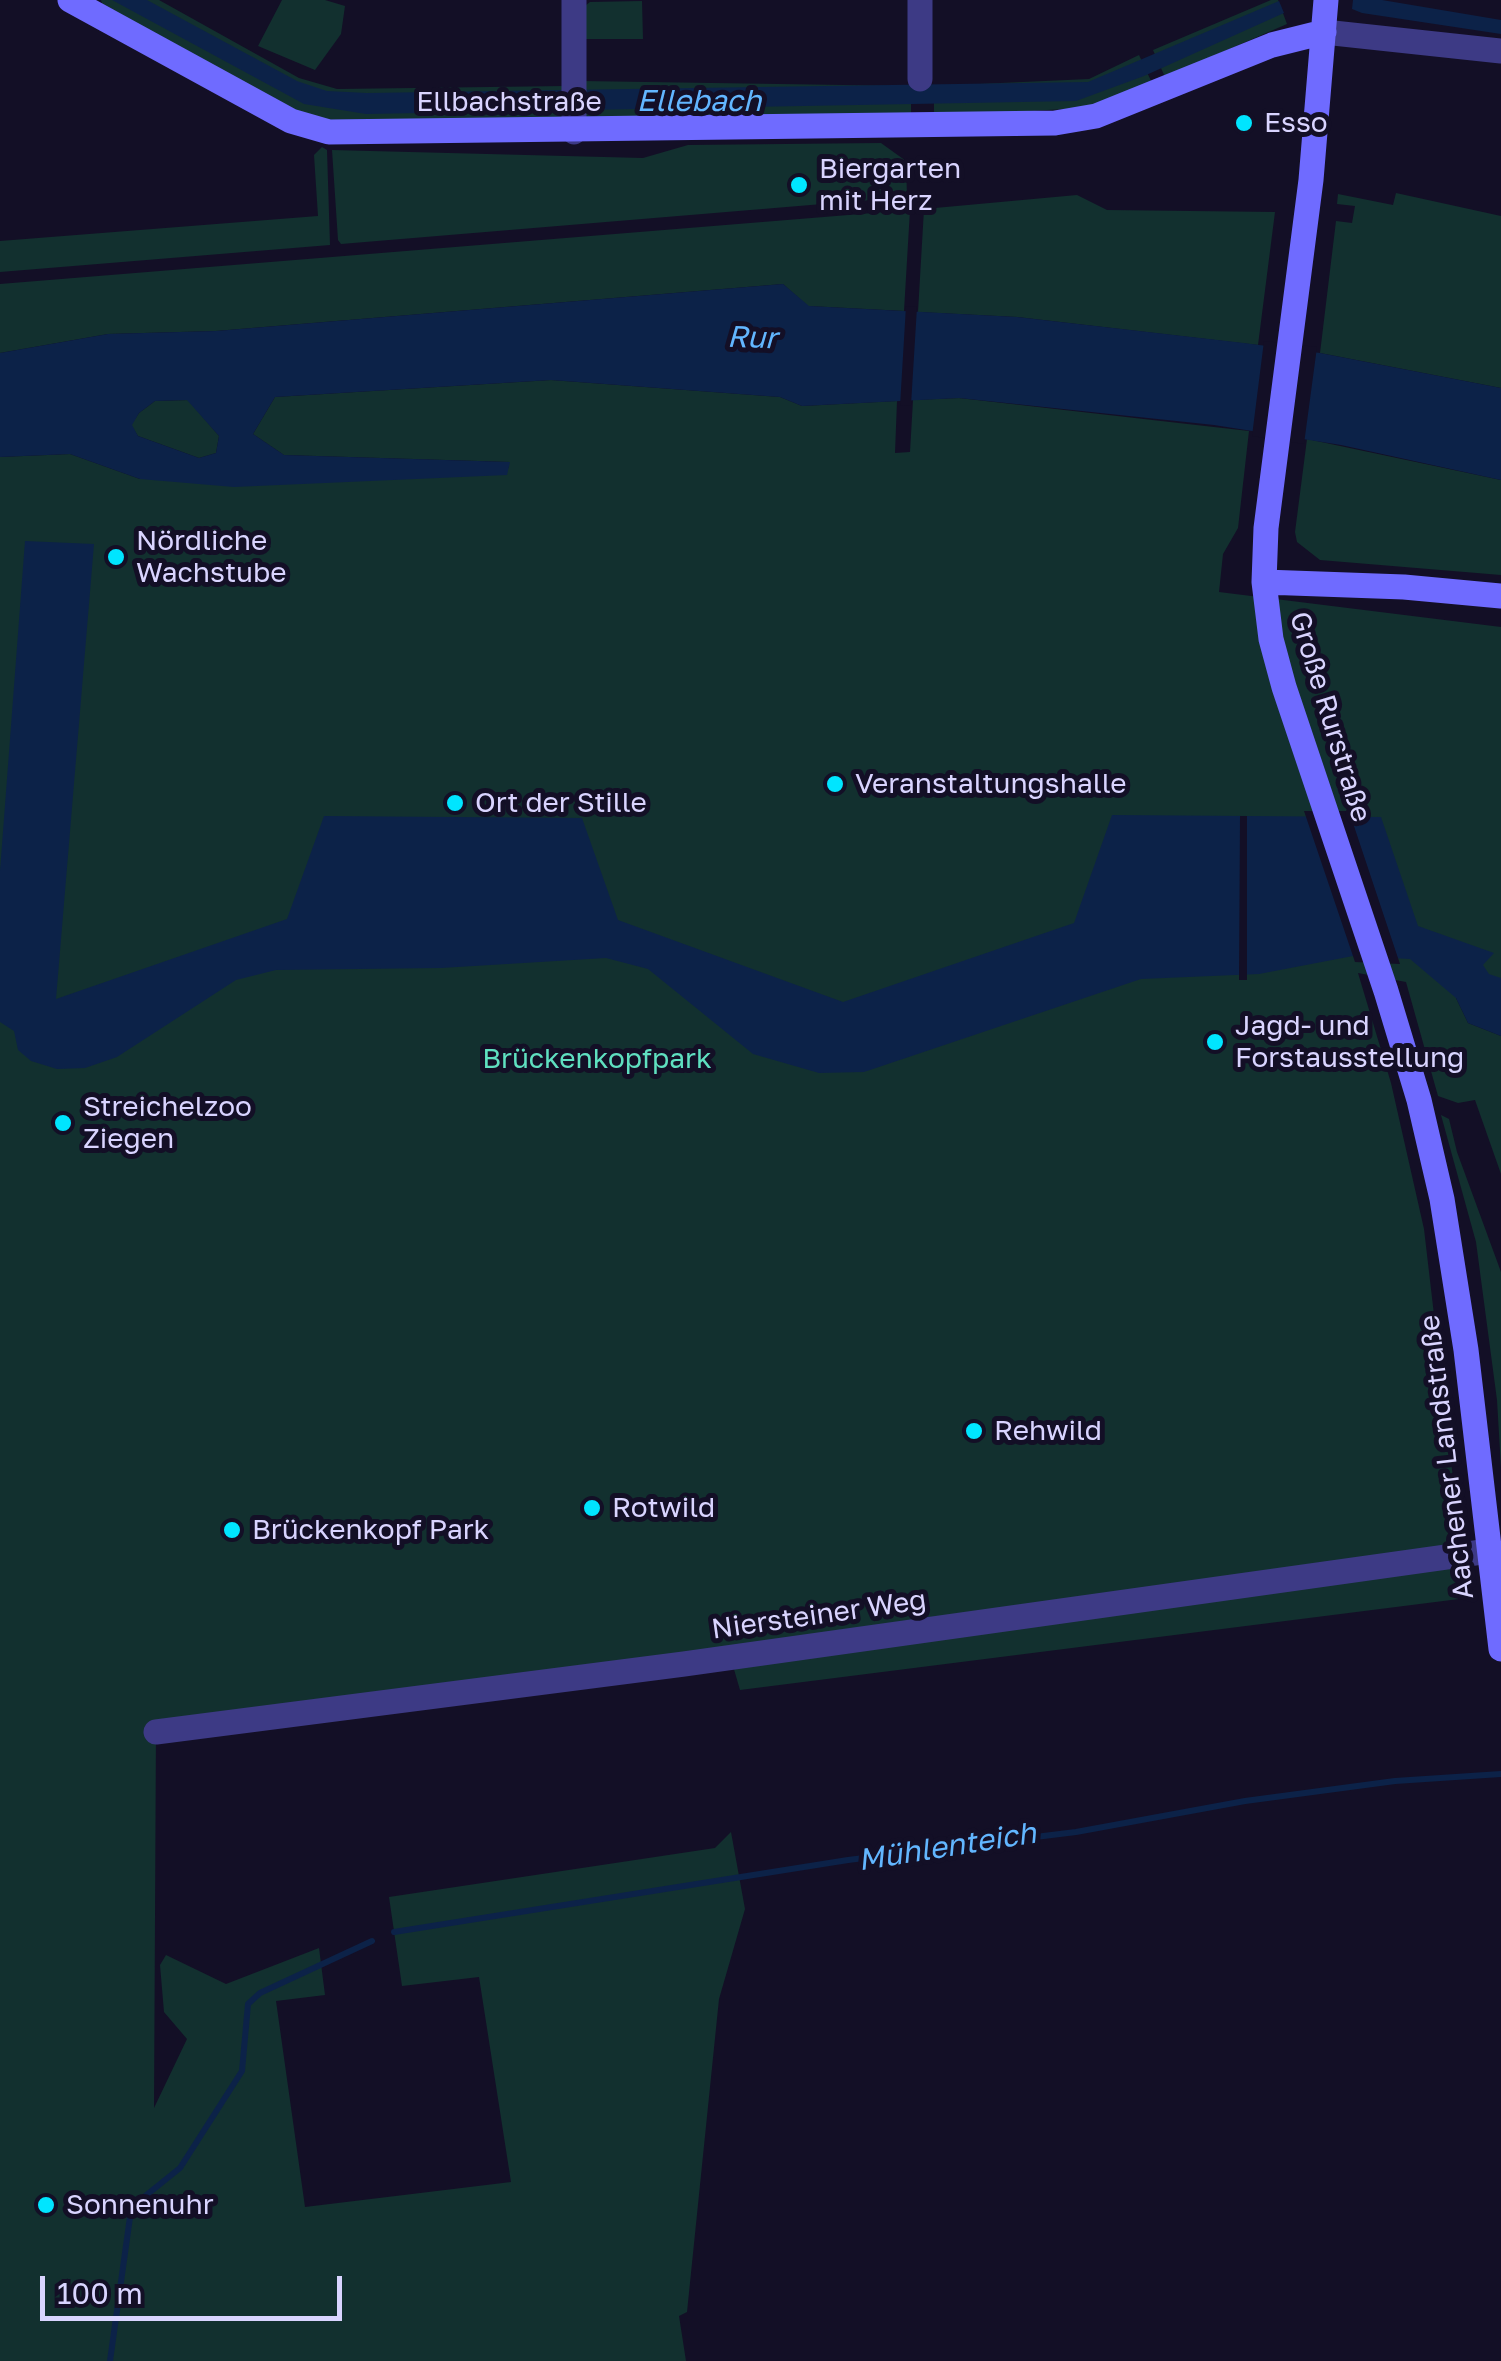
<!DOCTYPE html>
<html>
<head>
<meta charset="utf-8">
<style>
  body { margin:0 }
  #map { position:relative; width:1501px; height:2361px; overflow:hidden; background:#130f26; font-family:"Golos Text",sans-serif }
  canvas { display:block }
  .scale { position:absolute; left:40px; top:2276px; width:302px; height:45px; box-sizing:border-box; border:5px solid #d9d4ff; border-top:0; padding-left:12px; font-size:30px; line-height:35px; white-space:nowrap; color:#d9d4ff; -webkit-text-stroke:8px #130f26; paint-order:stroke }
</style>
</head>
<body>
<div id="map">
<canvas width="1501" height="2361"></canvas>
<div class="scale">100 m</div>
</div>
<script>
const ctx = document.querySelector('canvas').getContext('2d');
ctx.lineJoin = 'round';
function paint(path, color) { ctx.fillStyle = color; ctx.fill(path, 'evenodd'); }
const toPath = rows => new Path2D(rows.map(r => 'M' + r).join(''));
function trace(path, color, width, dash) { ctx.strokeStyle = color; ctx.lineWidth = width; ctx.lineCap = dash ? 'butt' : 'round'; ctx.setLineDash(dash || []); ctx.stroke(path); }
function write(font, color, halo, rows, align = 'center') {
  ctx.font = font + ' "Golos Text",sans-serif'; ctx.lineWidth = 10; ctx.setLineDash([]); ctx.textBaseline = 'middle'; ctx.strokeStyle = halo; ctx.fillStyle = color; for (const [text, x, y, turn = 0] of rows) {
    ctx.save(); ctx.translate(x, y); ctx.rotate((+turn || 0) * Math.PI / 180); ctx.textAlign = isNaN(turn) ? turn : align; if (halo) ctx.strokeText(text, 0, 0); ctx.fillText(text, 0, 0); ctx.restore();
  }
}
paint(toPath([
  [101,0,159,0,299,78,337,89,566,86,565,121,330,123,282,105,103,6],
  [282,0,325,0,345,6,341,34,315,70,258,46],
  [1271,0,1278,0,1287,24,1165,77,1153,50],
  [642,1,643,39,582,39,581,9,590,2],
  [1139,55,1152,83,1085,108,934,116,934,86,1089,79],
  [581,81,911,86,911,116,582,121],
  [881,143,906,161,907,197,341,244,338,240,332,150,643,158,688,145],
  [322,147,327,150,330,245,0,272,0,241,318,216,314,155],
  [1396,193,1501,216,1501,388,1320,353,1336,221,1352,223,1355,206,1337,204,1338,194,1393,205],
  [1077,195,1107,210,1275,212,1258,345,1017,317,918,312,924,209],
  [910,210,904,311,808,306,783,284,216,331,108,334,0,353,0,284],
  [551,380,780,397,802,406,897,401,895,453,910,452,913,400,959,398,1249,431,1238,528,1223,554,1219,592,1501,627,1501,1002,1456,998,1468,1023,1501,1036,1501,1174,1475,1100,1458,1103,1438,1096,1406,982,1358,973,1391,1083,1424,1229,1467,1598,740,1690,729,1652,156,1726,154,2108,187,2039,164,2012,160,1965,166,1955,226,1984,319,1948,325,1995,276,2001,305,2207,511,2182,479,1977,402,1986,389,1897,715,1848,731,1832,745,1909,719,1999,687,2312,679,2316,686,2361,0,2361,0,457,70,454,140,479,508,469,509,462,284,455,253,434,275,397],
  [188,400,219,436,216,453,199,458,138,436,131,425,139,413,155,401],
  [1307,439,1501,480,1501,575,1320,560,1297,542,1295,532],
  [1441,1115,1449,1119,1457,1152,1501,1272,1501,1468,1497,1400,1476,1242]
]), '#12302f');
paint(toPath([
  [112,0,147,0,297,81,327,91,367,93,1088,82,1279,1,1284,13,1144,76,1076,101,366,114,304,104],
  [1353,0,1382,0,1501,20,1501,34,1362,13,1352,9],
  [783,284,809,306,1017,317,1244,343,1320,353,1501,388,1501,480,1341,445,1214,425,959,398,802,406,780,397,551,380,275,397,253,434,284,455,510,462,507,475,234,487,140,479,70,454,0,457,0,353,108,334,216,331],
  [187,400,219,436,216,453,199,458,138,436,132,425,139,413,155,401],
  [25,541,94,544,56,999,287,919,324,816,582,818,618,920,843,1002,1074,923,1112,815,1381,817,1418,926,1494,953,1483,965,1489,974,1501,978,1501,1036,1468,1023,1456,998,1410,959,1353,956,1259,974,1141,979,864,1072,819,1073,753,1054,648,969,606,958,441,968,276,970,236,980,117,1057,85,1068,57,1069,31,1061,18,1050,14,1031,0,1022,0,871]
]), '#0c2248');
paint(toPath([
  [906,306,917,307,911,405,900,406],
  [1264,341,1317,347,1304,444,1252,436],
  [1304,811,1349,811,1400,964,1355,962],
  [1240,816,1247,816,1247,980,1239,980]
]), '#130f26');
trace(toPath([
  [394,1932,848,1860,1076,1832,1245,1801,1395,1781,1501,1774],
  [110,2361,130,2217,134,2205,180,2168,242,2071,248,2004,260,1993,372,1941]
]), '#0c2248', 6);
trace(toPath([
  [920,0,920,79],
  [1324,32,1501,51],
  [574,132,574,0],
  [156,1732,684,1664,1489,1551]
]), '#3d3a85', 25);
trace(toPath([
  [70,0,291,121,329,132,1055,123,1096,116,1272,45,1324,32],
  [1326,0,1311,180,1266,528,1264,582,1271,639,1284,687,1386,991,1419,1100,1442,1199,1466,1350,1501,1649],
  [1264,582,1404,587,1501,596]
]), '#6f6bff', 25);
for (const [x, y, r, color] of [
  [1244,123,10,"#00e5ff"],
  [799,185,10,"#00e5ff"],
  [116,557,10,"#00e5ff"],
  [835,784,10,"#00e5ff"],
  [455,803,10,"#00e5ff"],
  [1215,1042,10,"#00e5ff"],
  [63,1123,10,"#00e5ff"],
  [974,1431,10,"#00e5ff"],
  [592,1508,10,"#00e5ff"],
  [232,1530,10,"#00e5ff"],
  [46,2205,10,"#00e5ff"]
]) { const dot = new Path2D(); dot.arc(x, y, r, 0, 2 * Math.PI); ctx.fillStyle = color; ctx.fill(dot); trace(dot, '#130f26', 4); }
write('28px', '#d9d4ff', '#130f26', [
  ["Ellbachstraße",509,102],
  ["Große Rurstraße",1330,717,73],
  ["Aachener Landstraße",1447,1457,-97],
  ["Niersteiner Weg",819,1615,-8]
]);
write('28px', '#d9d4ff', '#130f26', [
  ["Esso",1264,123],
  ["Biergarten",819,169],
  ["mit Herz",819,201],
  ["Nördliche",136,541],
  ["Wachstube",136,573],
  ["Veranstaltungshalle",855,784],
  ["Ort der Stille",475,803],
  ["Jagd- und",1235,1026],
  ["Forstausstellung",1235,1058],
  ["Streichelzoo",83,1107],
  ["Ziegen",83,1139],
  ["Rehwild",994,1431],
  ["Rotwild",612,1508],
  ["Brückenkopf Park",252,1530],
  ["Sonnenuhr",66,2205]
], 'left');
write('28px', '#5fe0c0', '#130f26', [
  ["Brückenkopfpark",597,1059]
]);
write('italic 30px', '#62b6ff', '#130f26', [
  ["Ellebach",699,101],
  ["Rur",752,338,2],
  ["Mühlenteich",947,1847,-9]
]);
</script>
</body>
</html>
